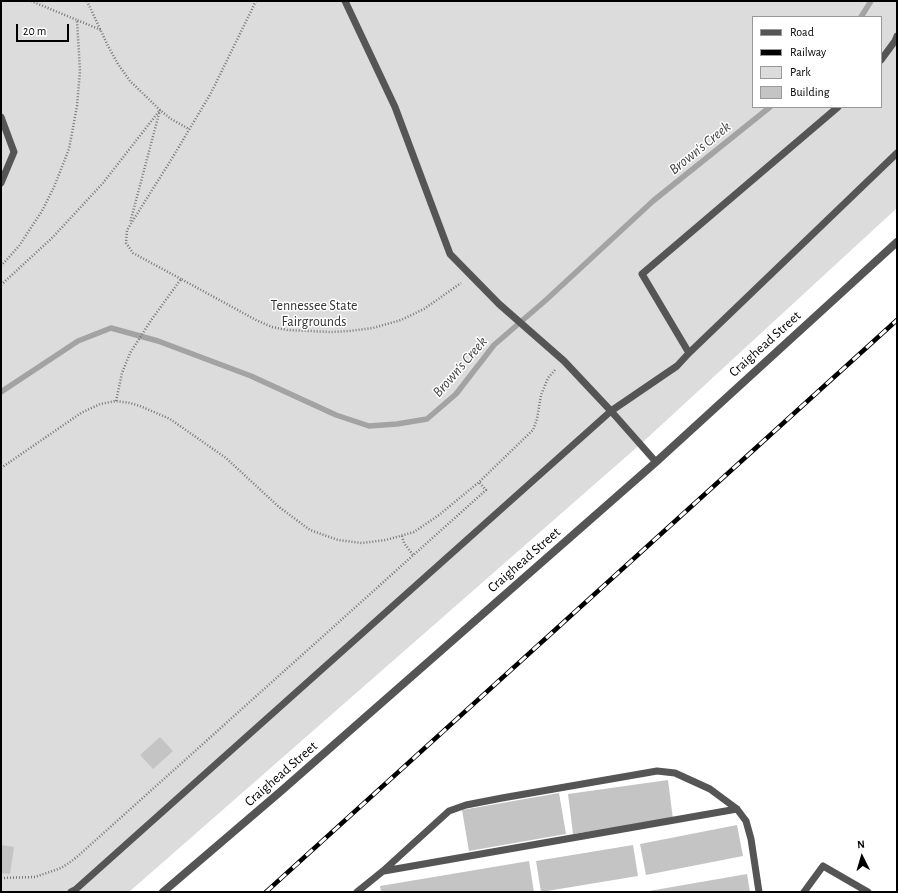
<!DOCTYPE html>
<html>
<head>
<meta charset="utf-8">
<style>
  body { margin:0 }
  #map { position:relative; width:898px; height:893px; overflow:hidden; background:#fff; font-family:"Alegreya Sans",sans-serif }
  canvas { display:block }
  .frame { position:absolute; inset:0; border:2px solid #000; pointer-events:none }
  .legend { position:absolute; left:752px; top:16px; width:130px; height:92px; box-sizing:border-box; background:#fff; border:1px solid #999; margin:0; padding:5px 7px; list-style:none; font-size:12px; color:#000 }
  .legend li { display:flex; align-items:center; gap:8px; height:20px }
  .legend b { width:20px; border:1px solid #999 }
  .north { position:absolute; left:842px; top:837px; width:40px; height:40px; -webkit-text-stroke:3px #fff; paint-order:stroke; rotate:355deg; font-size:11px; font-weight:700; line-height:16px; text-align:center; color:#000 }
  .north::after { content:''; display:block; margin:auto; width:14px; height:18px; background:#000; clip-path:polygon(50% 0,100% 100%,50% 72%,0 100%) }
  .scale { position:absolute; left:16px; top:24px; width:53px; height:18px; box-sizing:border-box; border:2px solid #000; border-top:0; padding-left:5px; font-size:12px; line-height:14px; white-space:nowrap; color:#000; -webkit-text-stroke:3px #fff; paint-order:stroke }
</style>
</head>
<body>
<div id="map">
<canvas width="898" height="893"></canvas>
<div class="frame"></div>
<ul class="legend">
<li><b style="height:5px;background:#555"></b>Road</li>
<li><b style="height:5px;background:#000"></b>Railway</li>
<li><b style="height:11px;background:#dcdcdc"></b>Park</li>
<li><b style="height:11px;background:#c4c4c4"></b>Building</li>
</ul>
<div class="north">N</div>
<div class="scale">20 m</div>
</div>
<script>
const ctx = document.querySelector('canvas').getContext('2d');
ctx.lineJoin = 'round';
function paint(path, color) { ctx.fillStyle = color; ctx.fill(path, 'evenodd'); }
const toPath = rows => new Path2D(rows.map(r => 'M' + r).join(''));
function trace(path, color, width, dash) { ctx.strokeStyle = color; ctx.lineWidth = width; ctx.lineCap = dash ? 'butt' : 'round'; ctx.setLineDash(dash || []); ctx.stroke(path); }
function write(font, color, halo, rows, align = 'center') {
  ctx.font = font + ' "Alegreya Sans",sans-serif'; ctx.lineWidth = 3; ctx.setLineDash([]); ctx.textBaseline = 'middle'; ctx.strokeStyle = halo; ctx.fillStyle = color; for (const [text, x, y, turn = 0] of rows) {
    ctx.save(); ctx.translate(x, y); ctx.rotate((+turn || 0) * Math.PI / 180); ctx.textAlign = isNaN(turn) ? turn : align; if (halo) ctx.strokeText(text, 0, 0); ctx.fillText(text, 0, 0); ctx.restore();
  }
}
paint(toPath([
  [1,1,897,1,897,208,644,441,129,892,1,892],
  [753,17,881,17,881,107,753,107]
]), '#dcdcdc');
trace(toPath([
  [861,17,871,1],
  [1,392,78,341,111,328,158,341,251,376,336,415,369,426,397,424,427,419,456,394,494,345,546,300,653,201,770,107]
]), '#a3a3a3', 5.5);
paint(toPath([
  [160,737,173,751,153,769,140,755],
  [668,780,673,819,573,834,568,794],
  [559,793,566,834,469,851,462,810],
  [737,825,743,856,646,875,640,844],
  [1,845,14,847,10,874,1,873],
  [633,845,638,876,541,892,536,861],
  [529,861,534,892,381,892,380,886],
  [747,874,750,892,649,892,649,891]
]), '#c4c4c4');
trace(toPath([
  [31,1,77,20],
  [87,1,108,46,118,64,130,81,160,110,171,119,189,129],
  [1,266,19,246,42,211,54,187,69,149,77,106,80,71,77,20,101,30],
  [181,279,133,253,126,243,127,230,171,160,211,93,256,1],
  [1,285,53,237,103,183,160,110,130,223],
  [116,401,122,373,130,353,152,319,181,279,256,320,272,327,287,330,331,332,349,331,373,328,401,320,424,309,461,283],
  [1,468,81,413,100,404,116,401,130,403,140,406,170,419,226,458,279,507,310,530,338,540,362,543,386,540,414,532,439,515,479,482,533,430,537,419,541,395,548,378,555,370],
  [402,536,404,543,413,555],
  [1,878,35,877,61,868,69,863,78,856,486,490,479,482]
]), '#777', 2.5, [1, 2]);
trace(toPath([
  [345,1,395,107,450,254,499,304,564,361,611,411,677,366,689,353,897,153],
  [881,60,895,41,897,36],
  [1,117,14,152,1,183],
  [689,353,642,274,838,107],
  [384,871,737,809],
  [71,892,75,890,611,411,656,462],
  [357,892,383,871,449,811,466,805,502,798,657,771,675,773,710,789,737,809,746,821,751,839,759,892],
  [804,892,823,866,868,892]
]), '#555', 7);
trace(toPath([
  [163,892,280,792,656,462,897,242]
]), '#555', 8);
const rail = toPath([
  [266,892,897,320]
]);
trace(rail, '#000', 4.5);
trace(rail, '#fff', 3, [9]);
write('14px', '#333', '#fff', [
  ["Tennessee State",314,306],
  ["Fairgrounds",314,322]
]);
write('14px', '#000', '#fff', [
  ["Craighead Street",765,344,-42],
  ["Craighead Street",524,560,-41],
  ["Craighead Street",281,774,-41]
]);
write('italic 15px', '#444', '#fff', [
  ["Brown's Creek",700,148,-39],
  ["Brown's Creek",460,367,-49]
]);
</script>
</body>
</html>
